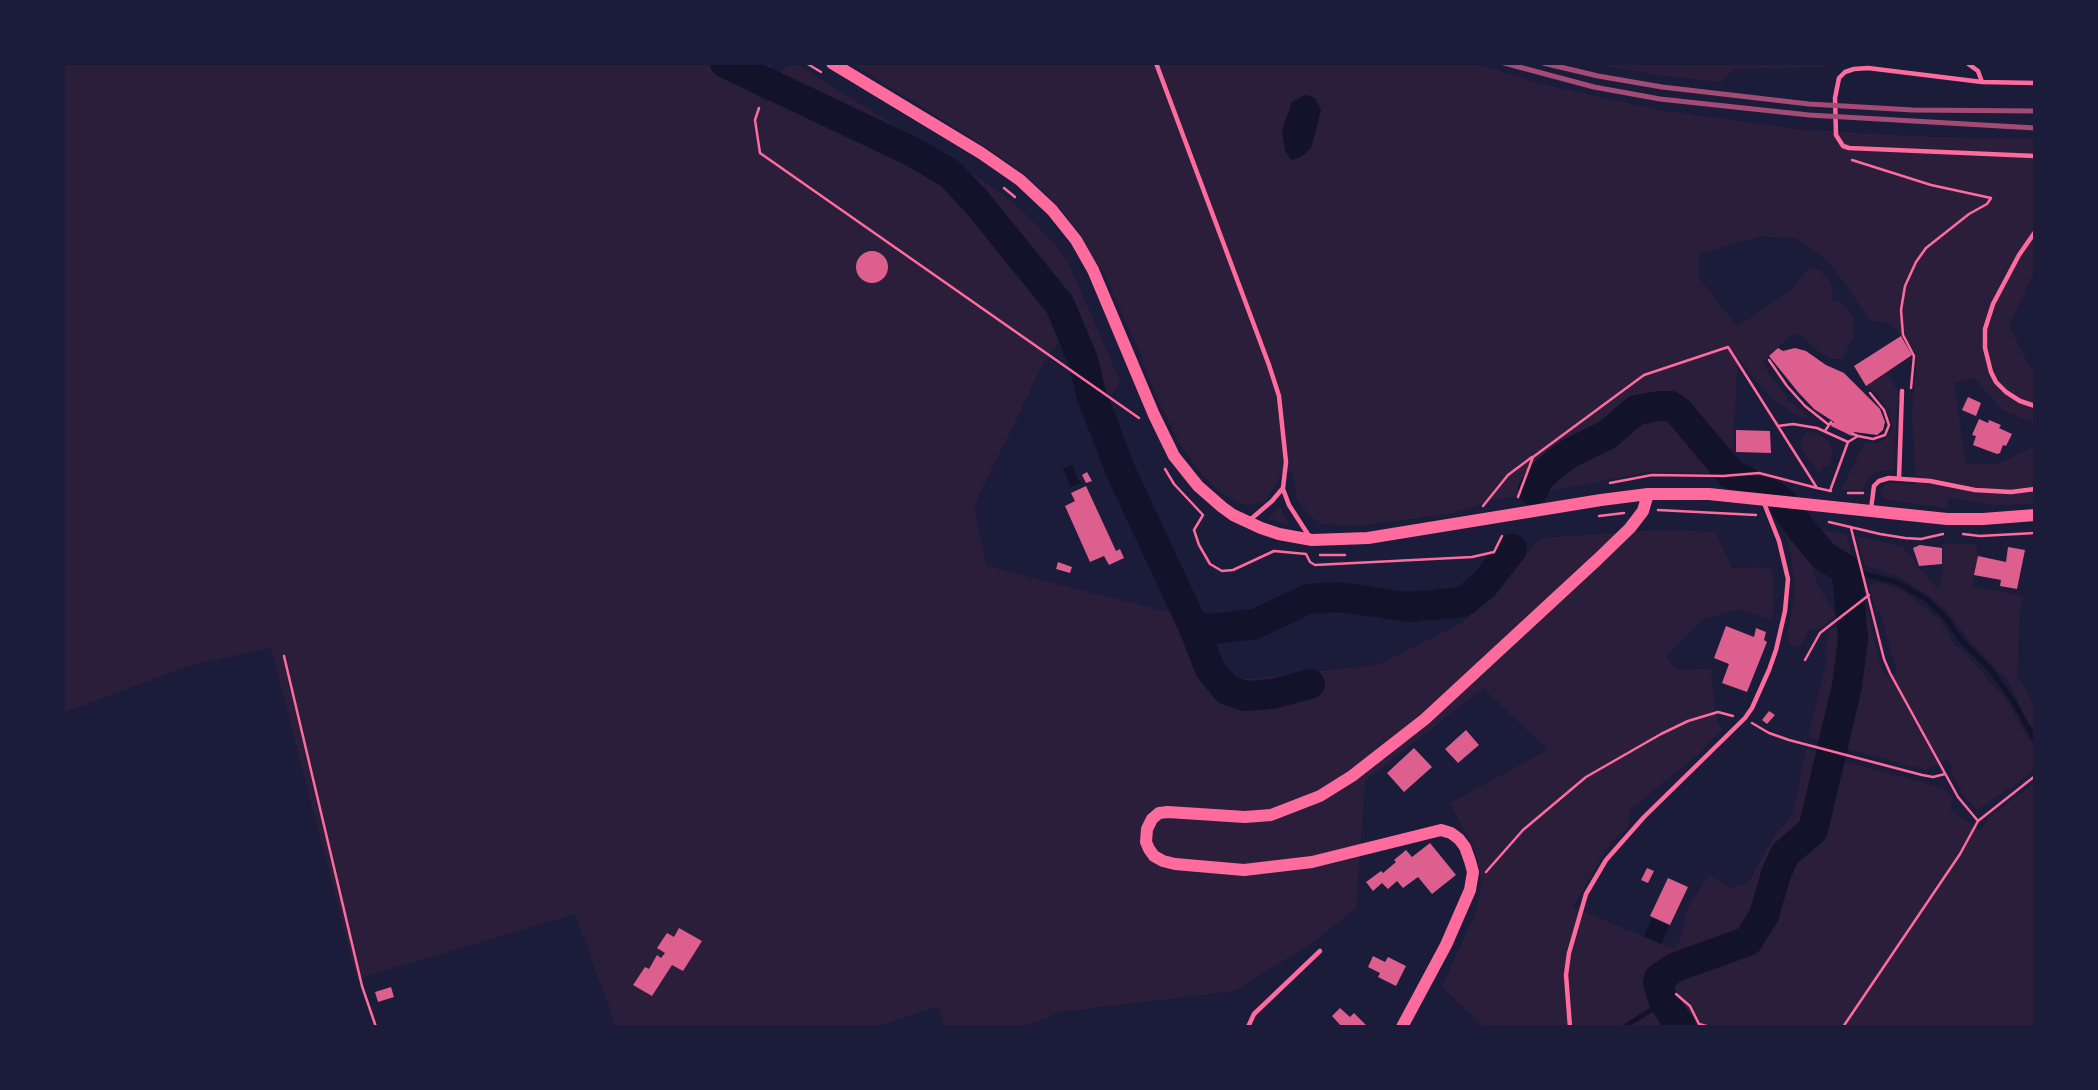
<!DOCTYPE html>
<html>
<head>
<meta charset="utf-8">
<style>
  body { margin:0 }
  #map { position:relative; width:2098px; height:1090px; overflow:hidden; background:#1b1b3a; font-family:Signika,sans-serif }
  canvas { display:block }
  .frame { position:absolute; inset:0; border:65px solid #1b1b3a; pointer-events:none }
</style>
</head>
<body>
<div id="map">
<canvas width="2098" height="1090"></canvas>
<div class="frame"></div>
</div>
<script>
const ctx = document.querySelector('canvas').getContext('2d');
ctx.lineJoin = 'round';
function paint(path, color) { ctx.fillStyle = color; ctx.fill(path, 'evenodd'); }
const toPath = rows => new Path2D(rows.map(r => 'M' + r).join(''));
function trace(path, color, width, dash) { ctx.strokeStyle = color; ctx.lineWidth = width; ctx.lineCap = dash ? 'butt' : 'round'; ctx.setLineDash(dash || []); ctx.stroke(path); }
paint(toPath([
  [63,63,773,63,756,96,768,102,783,69,791,64,798,65,988,184,1021,209,1055,244,1068,262,1120,381,1112,395,1076,368,1064,336,1046,358,974,506,986,566,1176,614,1215,682,1377,665,1462,623,1541,538,1662,530,1716,532,1732,568,1762,567,1772,569,1774,591,1772,620,1738,609,1704,619,1666,656,1677,670,1711,669,1717,724,1723,728,1701,752,1629,811,1628,827,1611,842,1573,907,1673,949,1681,939,1686,911,1709,875,1732,888,1748,883,1773,838,1793,814,1806,749,1821,753,1818,773,1837,774,1840,760,1943,788,1952,797,1951,810,1980,830,1992,815,2035,782,2035,1027,1484,1027,1442,987,1475,914,1482,884,1476,853,1450,803,1547,750,1483,688,1365,781,1356,908,1316,940,1235,991,1060,1012,1024,1027,944,1027,938,1006,875,1027,616,1027,575,914,357,979,271,648,191,665,63,713],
  [851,63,1473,63,1543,84,1658,110,1805,130,1933,137,2035,139,2035,270,2009,326,2030,368,2035,367,2035,424,2001,409,1975,378,1954,383,1966,464,1999,464,2035,446,2035,504,1991,505,1948,498,1947,508,1914,504,1885,499,1882,497,1881,489,1885,485,1891,483,1916,484,1912,415,1917,355,1890,323,1870,321,1842,279,1822,256,1794,238,1760,236,1701,254,1699,259,1698,276,1737,327,1791,290,1810,267,1815,270,1820,269,1830,281,1834,290,1831,294,1831,299,1835,302,1840,301,1852,315,1855,321,1852,325,1852,330,1855,336,1842,359,1832,359,1818,352,1802,335,1791,334,1763,362,1771,377,1788,398,1786,400,1789,403,1792,402,1814,422,1795,415,1772,398,1754,379,1738,358,1732,457,1722,473,1648,472,1574,487,1491,500,1454,513,1358,526,1322,524,1307,514,1296,497,1293,472,1283,472,1266,501,1253,505,1240,504,1217,490,1200,472,1179,443,1157,398,1143,365,1142,357,1103,272,1095,263,1080,234,1057,205,1025,175,986,147],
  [1591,63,1836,63,1821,67,1734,69,1720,82,1663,76],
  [1886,372,1898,391,1894,470,1875,472,1866,482,1862,490,1841,490,1864,443,1877,443,1883,441,1892,431,1892,424,1888,410,1875,392,1866,386],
  [1812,432,1824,437,1829,442,1833,452,1830,465,1823,467,1822,470,1820,470,1820,474,1802,451,1801,441,1803,437,1806,433],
  [1278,507,1281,508,1289,526,1268,519],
  [1782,524,1798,538,1811,560,1817,582,1836,616,1816,631,1810,628,1800,648,1791,645,1787,636,1795,591,1791,553],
  [1810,528,1846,534,1854,563,1836,555],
  [1856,536,1904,547,1904,550,1911,554,1917,566,1937,587,1940,587,1943,567,1943,543,1976,544,1978,556,1972,586,2024,596,2020,608,2017,675,2035,706,2035,732,2026,720,2009,682,1970,642,1949,613,1932,598,1897,576,1865,566],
  [1877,582,1904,591,1941,621,1956,647,1959,646,2009,703,2024,732,2035,747,2035,771,1977,810,1963,795,1950,770,1953,767,1947,760,1926,770,1850,750,1850,749,1840,746,1852,702,1858,666,1860,638,1854,611,1860,608,1867,610,1880,663,1885,675,1898,673,1890,649,1880,611,1875,611,1869,585],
  [1839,624,1844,636,1841,666,1826,741,1808,737,1828,656,1824,655,1829,636,1825,634]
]), '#2a1e3b');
paint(toPath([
  [1305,95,1315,98,1321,110,1311,148,1301,157,1291,160,1285,151,1282,130,1292,102],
  [1072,465,1080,483,1071,487,1063,469],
  [1652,918,1669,926,1661,944,1644,936]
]), '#12122b');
trace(toPath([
  [1845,569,1896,582,1926,599,1945,617,1961,640,1990,669,2012,699,2035,740],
  [1624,1027,1664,1002]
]), '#12122b', 5);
trace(toPath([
  [725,63,911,151,949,173,975,200,1060,305,1083,360,1091,394,1122,474,1193,626,1211,629,1255,624,1308,599,1340,597,1408,607,1463,602,1484,585,1512,549],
  [1533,490,1541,476,1556,463,1570,453,1607,435,1636,410,1659,406,1671,406,1679,412,1731,474,1774,496,1783,503,1801,529,1824,556,1845,569,1848,582,1853,639,1847,686,1813,830,1785,854,1776,874,1764,915,1748,941,1676,967,1659,978,1658,983,1664,1002,1681,1027],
  [1193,626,1210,669,1227,690,1245,696,1272,694,1310,684]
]), '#12122b', 30);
paint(toPath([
  '856 267a16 16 0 1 1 32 0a16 16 0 1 1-32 0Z',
  [1901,336,1912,355,1866,386,1854,366],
  [1778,348,1783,351,1795,348,1806,351,1826,365,1844,373,1880,409,1885,422,1883,430,1877,435,1854,432,1852,436,1831,426,1834,422,1814,409,1798,392,1769,356],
  [1968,397,1981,403,1976,416,1962,410],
  [1979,419,1988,423,1989,420,2001,425,1999,428,2012,434,2006,446,2003,445,2000,453,1997,454,1973,445,1976,436,1972,435],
  [1736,430,1770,431,1771,453,1736,452],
  [1087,472,1092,481,1086,483,1082,475],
  [1086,486,1116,551,1120,549,1124,558,1109,565,1104,556,1090,562,1065,506,1075,501,1071,493],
  [1920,545,1942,548,1942,564,1919,566,1913,548],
  [2008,547,2025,550,2017,589,2000,586,2001,580,1974,575,1978,556,2006,562],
  [1058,562,1072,567,1070,573,1056,569],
  [1726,626,1754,637,1756,628,1766,632,1764,640,1767,642,1747,692,1722,683,1729,664,1714,658],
  [1769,711,1775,715,1767,724,1762,720],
  [1466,730,1479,745,1458,763,1445,749],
  [1414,748,1432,767,1404,792,1387,773],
  [1430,843,1456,875,1432,894,1418,877,1403,888,1397,881,1388,889,1382,883,1373,891,1366,882,1381,871,1383,873,1396,862,1394,860,1406,850,1412,857],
  [1647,868,1654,871,1648,883,1641,880],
  [1668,878,1688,887,1670,925,1650,916],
  [679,928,702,941,683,971,672,965,652,996,633,985,645,967,649,969,657,955,661,958,665,953,657,948,667,933,674,937],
  [1373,956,1385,962,1388,957,1406,966,1396,986,1378,977,1380,973,1368,967],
  [391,987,394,997,378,1002,375,992],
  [1340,1008,1350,1017,1354,1013,1368,1027,1342,1027,1332,1016]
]), '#dd5f8e');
trace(toPath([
  [806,63,821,72],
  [759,108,755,120,760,153,1139,418],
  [1852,160,1931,185,1991,198,1987,204,1969,214,1926,248,1916,262,1905,286,1901,310,1903,335,1914,356,1911,388],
  [1004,188,1015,197],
  [1769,360,1787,386,1805,406,1829,425],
  [1778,426,1793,424,1817,428,1848,442,1830,491],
  [1825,431,1831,422,1832,424],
  [1858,436,1873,439,1885,435,1889,425,1884,410,1870,393],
  [1848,442,1858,436,1853,434],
  [1165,469,1174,484,1203,515,1194,530,1199,545,1210,564,1222,571,1233,570,1274,551,1306,554,1310,562,1315,565,1472,557,1494,552,1502,536],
  [1610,483,1652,475,1723,476,1759,473,1817,488],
  [1848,493,1863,493],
  [1518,497,1533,457,1644,375,1728,347,1817,488,1831,491],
  [1483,506,1508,475,1532,457],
  [1658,510,1756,515],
  [1599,516,1624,513],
  [1829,522,1880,534,1905,538,1921,539,1943,534],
  [1851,528,1884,659,1890,673,1958,797,1978,821],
  [1963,534,1980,536,2035,533],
  [1320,555,1345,555],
  [284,656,362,986,376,1027],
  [1805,660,1820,633,1869,595],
  [1752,723,1769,733,1789,740,1922,775,1933,777,1945,774],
  [1486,872,1523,830,1586,777,1661,734,1688,721,1718,712,1733,716],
  [1676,994,1690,1006,1699,1024,1710,1027],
  [1843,1027,1960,854,1978,821,2035,776]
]), '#ff6b9d', 2.5);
trace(toPath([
  [1156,63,1269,365,1279,396,1286,462,1283,488,1272,501,1251,519],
  [1967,63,1978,71,1982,82],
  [2035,83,1982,82,1868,68,1854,69,1845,72,1839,78,1835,98,1836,135,1843,146,1849,148,2035,156],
  [2035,232,2019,255,1993,304,1985,329,1985,348,1991,372,1996,382,2006,392,2020,401,2035,406],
  [1899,478,1902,391],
  [1283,489,1289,505,1309,536],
  [1871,509,1874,486,1879,481,1889,478,1930,481,1975,490,2011,492,2035,489],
  [1248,1027,1254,1014,1320,951],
  [1570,1027,1566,975,1569,953,1586,894,1606,860,1644,817,1745,718,1752,708,1769,670,1776,650,1785,611,1788,579,1779,541,1764,503]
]), '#ff6b9d', 4.5);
trace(toPath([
  [832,63,981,153,1020,180,1052,210,1076,240,1093,270,1154,415,1174,456,1198,486,1222,507,1233,515,1261,528,1279,534,1312,540,1368,538,1601,500,1648,494,1709,494,1947,519,1983,519,2035,515],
  [1402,1027,1446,945,1470,890,1473,872,1470,861,1465,847,1459,839,1451,833,1441,830,1312,862,1244,870,1175,864,1163,861,1154,856,1149,849,1146,842,1147,829,1152,819,1159,813,1168,812,1245,817,1271,815,1320,796,1352,776,1425,719,1598,559,1630,528,1643,511,1648,494]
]), '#ff6b9d', 12);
trace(toPath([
  [1504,63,1594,87,1660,99,1809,115,2035,128],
  [1543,63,1598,76,1662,87,1809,104,1913,110,2035,111]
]), '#a44b75', 5);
</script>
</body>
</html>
